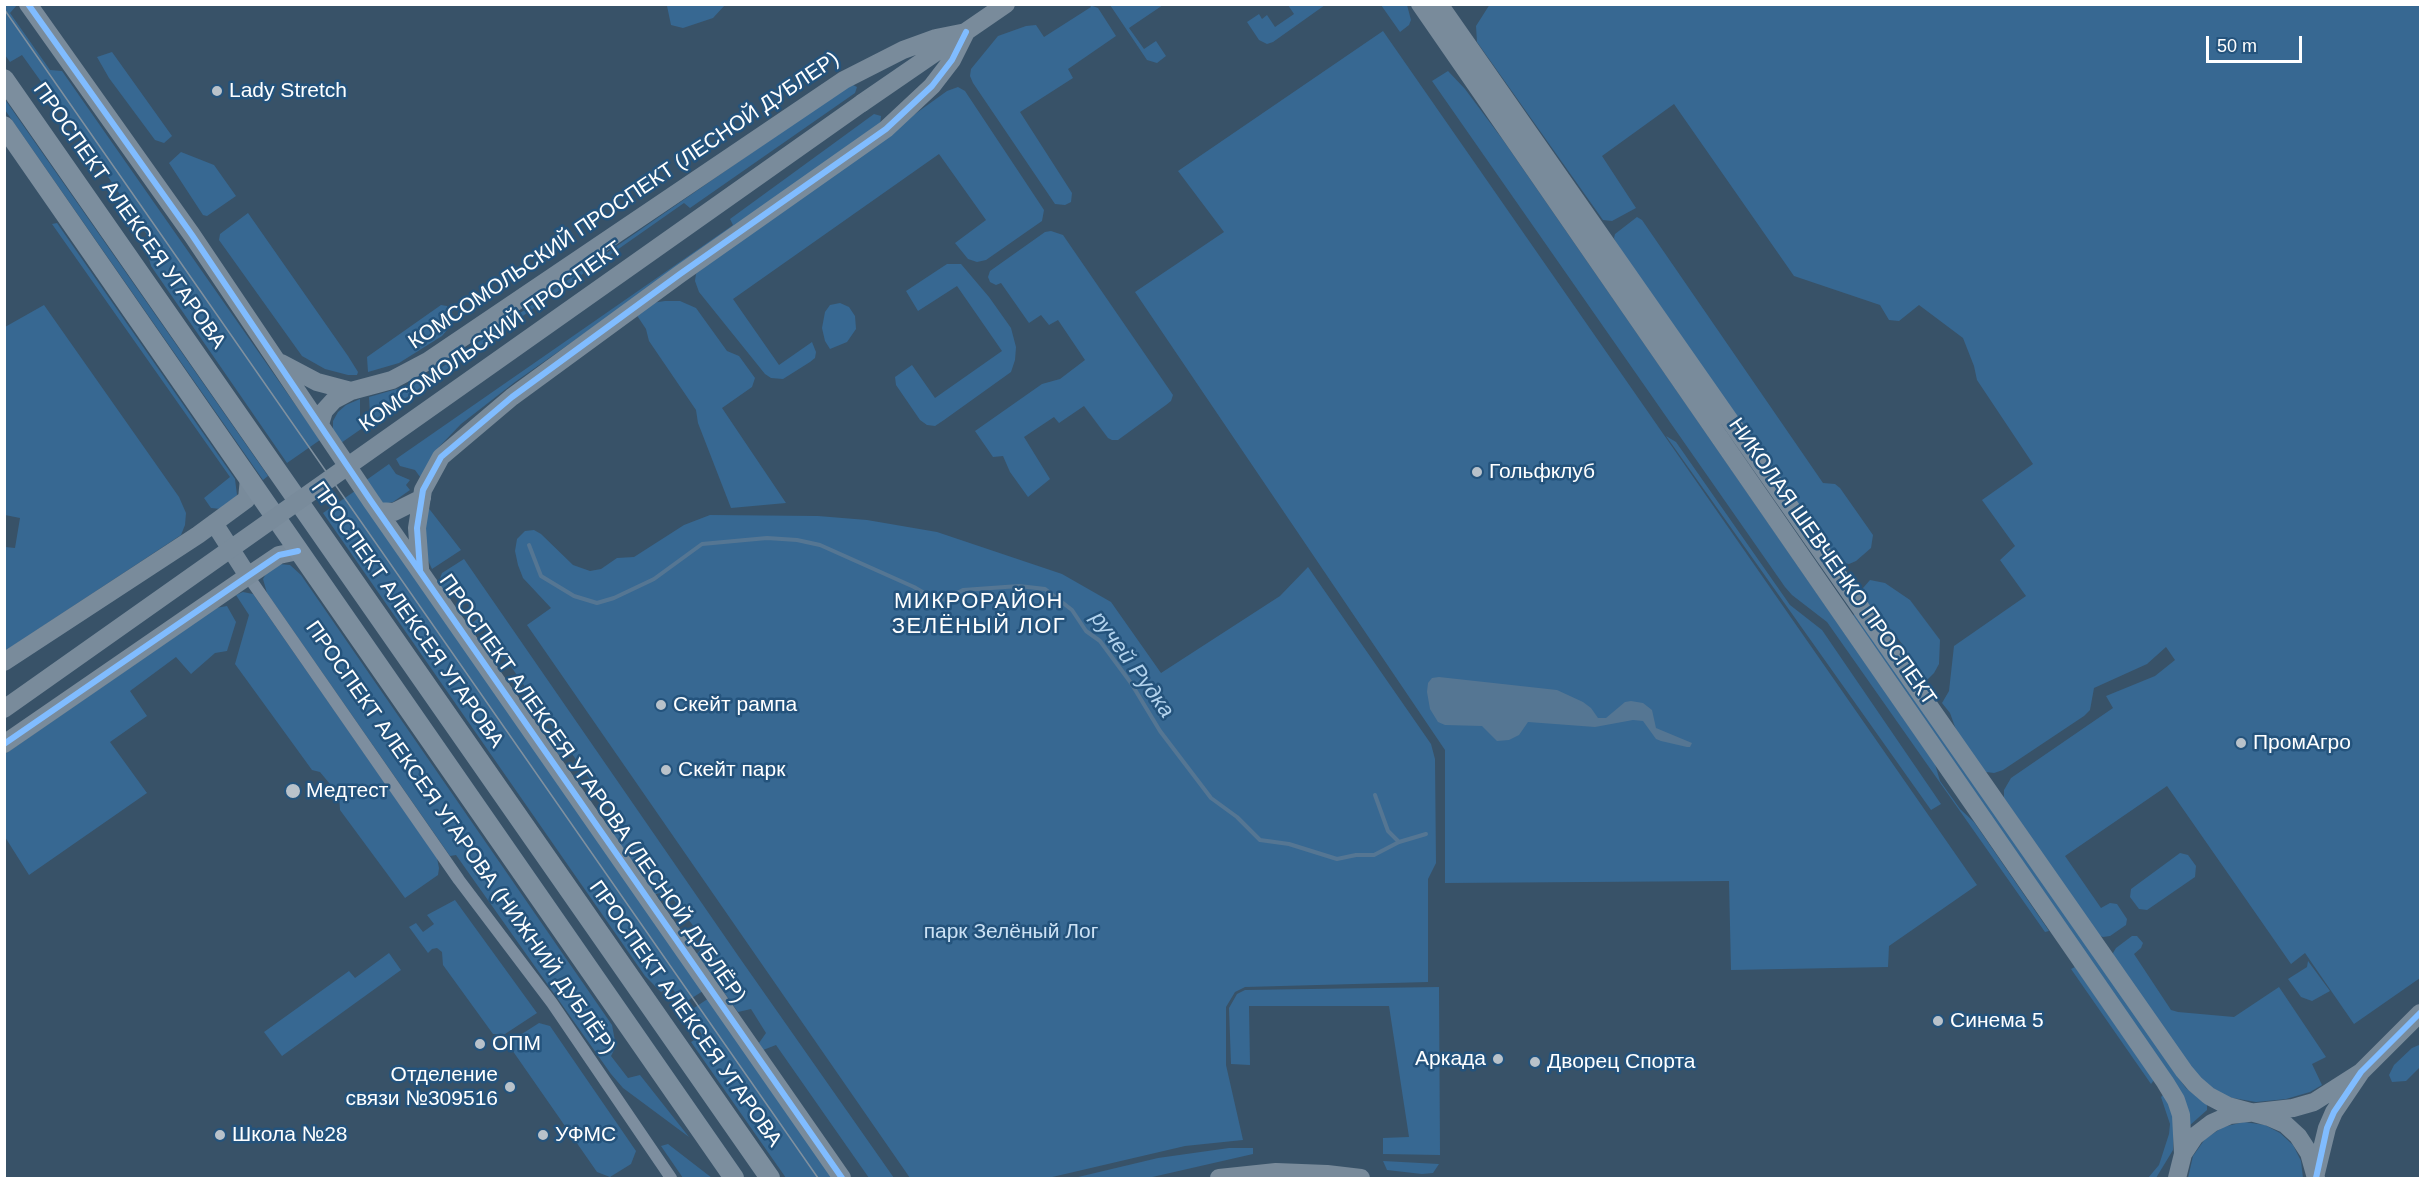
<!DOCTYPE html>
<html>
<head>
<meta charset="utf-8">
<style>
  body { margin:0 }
  #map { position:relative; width:2425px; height:1183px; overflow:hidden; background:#385268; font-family:Arial,sans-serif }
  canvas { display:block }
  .frame { position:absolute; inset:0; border:6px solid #fff; pointer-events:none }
  .scale { position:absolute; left:2206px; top:36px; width:96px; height:27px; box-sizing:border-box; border:3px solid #fff; border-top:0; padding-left:8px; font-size:18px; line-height:21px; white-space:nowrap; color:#fff; -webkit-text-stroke:4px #24537c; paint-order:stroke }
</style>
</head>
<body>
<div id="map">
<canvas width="2425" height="1183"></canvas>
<div class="frame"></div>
<div class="scale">50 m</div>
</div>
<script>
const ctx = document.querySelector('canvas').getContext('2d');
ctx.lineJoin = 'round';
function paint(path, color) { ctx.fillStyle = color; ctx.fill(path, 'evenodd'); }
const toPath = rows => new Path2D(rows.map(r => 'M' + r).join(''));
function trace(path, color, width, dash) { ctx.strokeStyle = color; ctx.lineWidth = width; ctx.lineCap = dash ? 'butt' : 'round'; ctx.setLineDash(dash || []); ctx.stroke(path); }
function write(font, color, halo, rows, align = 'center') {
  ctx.font = font + ' Arial,sans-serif'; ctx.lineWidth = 5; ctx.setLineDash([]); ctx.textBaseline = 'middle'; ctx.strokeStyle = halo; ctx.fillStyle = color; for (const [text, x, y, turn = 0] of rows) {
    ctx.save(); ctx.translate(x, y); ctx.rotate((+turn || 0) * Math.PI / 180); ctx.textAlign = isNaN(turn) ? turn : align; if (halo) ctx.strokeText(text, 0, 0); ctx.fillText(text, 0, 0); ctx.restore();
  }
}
paint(toPath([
  [1490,4,2420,5,2420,978,2354,1024,2305,953,2291,964,2167,786,2065,856,2101,908,2110,903,2117,904,2127,919,2126,925,2110,936,2103,937,2097,935,2004,798,2004,790,2011,778,2113,708,2106,696,2155,676,2175,660,2166,647,2147,664,2094,688,2090,710,2084,716,2003,770,1994,773,1986,772,1978,765,1959,738,1950,713,1942,703,1949,691,1954,646,2026,596,2000,560,2015,546,1982,500,2033,464,1977,380,1974,366,1963,338,1919,305,1899,321,1889,320,1880,305,1794,276,1674,104,1602,156,1636,208,1612,221,1603,220,1477,42,1476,26],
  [4,5,17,5,10,13,50,70,62,71,320,440,287,463,151,266,148,255,154,245,90,150,22,55,10,62,5,55],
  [671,5,671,4,725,5,713,18,683,28,671,25,667,6],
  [1090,5,1098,8,1116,36,1068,69,1073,78,1020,112,1072,193,1071,202,1065,205,1055,204,973,83,970,76,971,69,998,36,1026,26,1036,25,1044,37,1091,7],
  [1110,5,1163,5,1129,28,1144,49,1156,41,1166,56,1157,63,1147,60],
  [1288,5,1325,5,1273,42,1267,44,1259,40,1247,22,1259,14,1262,19,1267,15,1275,27,1294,14],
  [1381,5,1407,5,1411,20,1409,25,1400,32],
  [1383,31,1977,885,1889,946,1888,967,1731,970,1729,881,1445,883,1445,750,1135,292,1224,232,1178,171],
  [112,52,172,136,164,143,155,140,109,78,97,57],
  [1448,71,1465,89,1503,140,1935,764,1940,781,1960,809,1974,822,2049,931,2045,932,1827,622,1792,595,1785,587,1432,81],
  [853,85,857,87,855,93,690,208,684,203,373,421,370,414,369,397,407,386,432,374,848,86],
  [958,87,965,91,1044,210,1042,221,986,260,977,262,968,259,955,243,986,220,939,154,733,299,779,365,812,342,816,352,815,358,810,362,783,379,771,378,765,374,699,292,695,281,696,274,701,268,947,91],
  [4,98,268,476,263,480,5,110],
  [874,114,881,116,880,126,515,382,461,424,439,447,423,481,415,470,400,466,396,459,733,225,730,219],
  [181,152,214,165,236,196,207,216,203,215,169,163],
  [248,213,348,356,358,372,357,375,348,375,325,369,302,356,219,240,220,234],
  [1637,217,1642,220,1823,483,1835,484,1840,488,1873,535,1871,548,1856,561,1849,564,1841,562,1835,557,1618,247,1614,238,1615,234],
  [57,223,235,479,237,495,234,499,221,509,211,508,204,498,230,477,52,224],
  [1051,231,1063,235,1173,395,1171,401,1166,405,1118,440,1112,440,1108,438,1084,406,1059,423,1054,417,1024,437,1050,479,1028,497,1010,472,1003,456,993,457,975,431,1042,384,1060,379,1085,360,1058,320,1049,325,1041,315,1029,323,1001,283,996,285,990,282,988,277,990,271,1045,232],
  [947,264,961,264,989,297,1011,328,1016,347,1015,360,1011,372,944,420,935,426,927,425,920,420,896,385,895,377,912,365,935,398,1002,351,957,286,918,311,906,291],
  [665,301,680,301,696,308,727,351,739,356,755,378,752,387,722,408,786,503,731,508,698,423,696,410,649,341,646,329,636,314,652,303],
  [840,303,849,307,855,316,856,329,847,342,830,349,825,341,822,328,825,312,830,305],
  [44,305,179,497,186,513,185,525,181,535,5,651,5,547,15,548,20,518,5,515,5,327],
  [441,305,447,306,453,323,442,336,399,363,368,372,367,357],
  [360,399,360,421,364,427,341,443,333,430,333,421,338,412,346,405],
  [1666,436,1676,442,1790,605,1822,630,1941,804,1931,810],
  [389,464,396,474,410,480,406,485,410,490,393,502,384,504,365,481],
  [355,491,703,991,684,1003,670,986,661,992,645,976,323,513],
  [427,506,461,550,432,569,424,552],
  [710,515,818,516,867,520,937,532,1062,574,1111,602,1161,673,1280,596,1308,567,1431,744,1435,759,1436,863,1428,879,1428,982,1245,987,1235,992,1226,1007,1226,1065,1243,1140,1185,1146,1048,1178,910,1178,527,625,551,608,523,578,518,565,515,551,517,539,525,531,534,530,541,534,573,565,590,571,601,569,617,558,634,557,684,525],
  [464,559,739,957,894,1178,869,1178,776,1045,763,1050,759,1043,766,1033,751,1009,738,1012,697,954,706,943,668,892,655,894,605,823,613,812,570,751,559,755,552,745,557,733,485,629,473,632,469,626,478,618,458,589,443,591,438,584,442,573],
  [279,564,290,565,301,575,612,1025,616,1046,611,1056,628,1078,640,1075,689,1137,623,1088,611,1074,456,855,450,856,267,593,263,579,268,570],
  [1870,580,1885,583,1910,600,1940,640,1939,664,1934,673,1925,682,1912,669,1903,645,1884,621,1868,609,1862,598,1863,588],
  [243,592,253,594,437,858,439,868,438,875,405,898,340,810,339,795,320,772,312,770,235,664,249,615,236,595],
  [227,606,236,622,227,651,215,653,191,674,176,657,130,691,147,716,110,742,147,793,29,875,5,837,5,754,216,608],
  [1855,614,2180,1080,2186,1088,2207,1105,2207,1110,2189,1126,1853,615],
  [2180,853,2188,855,2196,866,2195,877,2147,910,2139,909,2130,897,2131,889],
  [455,900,537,1013,505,1034,493,1034,443,965,442,952,437,948,432,949,428,953,409,927,416,923,423,932,434,924,427,915],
  [2132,936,2137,936,2143,943,2141,948,2134,954,2171,1010,2178,1012,2234,1017,2279,987,2326,1057,2312,1064,2322,1085,2310,1092,2286,1099,2256,1102,2227,1097,2205,1084,2192,1071,2114,960,2113,953,2116,948],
  [389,953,401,970,282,1056,264,1032,349,971,355,978],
  [2308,961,2330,991,2312,1001,2301,997,2288,979,2307,967],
  [2075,967,2154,1080,2151,1084,2071,969],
  [1439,987,1440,1155,1383,1154,1383,1138,1409,1137,1389,1006,1249,1006,1250,1065,1231,1064,1229,1008,1237,994,1245,990],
  [709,998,833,1178,786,1178,691,1042,702,1035,688,1012],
  [539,1023,550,1026,636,1151,631,1164,610,1177,597,1172,510,1047,514,1039],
  [2419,1045,2420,1067,2406,1081,2392,1082,2389,1075,2394,1065,2412,1048],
  [2164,1094,2174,1115,2173,1150,2156,1178,2148,1178,2159,1165,2169,1134,2170,1124,2161,1097],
  [2244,1122,2265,1125,2280,1133,2293,1145,2301,1161,2303,1178,2188,1178,2193,1156,2205,1139,2223,1127],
  [668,1144,712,1178,683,1178,661,1146],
  [1229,1148,1253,1148,1253,1154,1148,1178,1074,1178,1158,1158],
  [1383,1161,1439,1164,1433,1173,1422,1174,1387,1170]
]), '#376892');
paint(toPath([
  [1439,677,1557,690,1583,702,1591,708,1598,718,1606,718,1625,702,1631,701,1643,703,1652,710,1656,728,1692,743,1690,747,1687,747,1661,741,1656,739,1643,721,1633,720,1595,727,1528,722,1519,735,1509,740,1497,741,1482,726,1445,725,1438,722,1430,709,1427,692,1428,683,1432,678]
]), '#557693');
trace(toPath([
  [529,545,541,576,574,596,597,603,614,598,654,579,702,544,767,538,797,540,820,545,914,587,936,600,946,599,963,590,1019,586,1045,589,1072,610,1086,631,1100,641,1131,683,1160,731,1211,798,1237,817,1260,840,1289,844,1337,859,1356,855,1374,855,1399,842,1426,834],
  [1375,795,1388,831,1399,842]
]), '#557693', 4);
trace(toPath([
  [248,576,459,880,552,1003,671,1178]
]), '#7d8e9f', 12);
trace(toPath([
  [28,4,192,235,371,501,842,1178],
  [1420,4,2165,1082,2176,1100,2181,1115,2183,1154],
  [1439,4,2184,1071,2195,1084,2209,1096,2228,1106,2269,1117,2285,1124,2298,1136,2309,1153,2316,1178],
  [862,103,1006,4],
  [281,363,317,382,351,391],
  [320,424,324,411,334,400,351,391,392,380,428,361,844,80,903,50,936,38,966,32],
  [378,511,394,512,422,498],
  [214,523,248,576],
  [420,568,417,528,423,490,441,457,512,397,680,274,886,129,932,86,952,60,966,32],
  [4,662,198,535,247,499,249,478],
  [4,744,248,576,279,555,298,551],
  [2316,1173,2327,1128,2334,1112,2361,1072,2420,1013],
  [1219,1178,1276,1172,1327,1174,1361,1178],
  [2177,1178,2183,1154,2195,1136,2212,1123,2230,1115,2293,1108,2314,1102,2361,1072]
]), '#798b9b', 18);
trace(toPath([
  [4,79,770,1178],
  [4,126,734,1178]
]), '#7c8e9e', 20);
trace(toPath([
  [4,9,818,1178]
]), '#7f909f', 1.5);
trace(toPath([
  [4,709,862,103]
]), '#798b9b', 18);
trace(toPath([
  [28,4,192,235,371,501,842,1178],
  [420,570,417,528,423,490,441,457,512,397,680,274,886,129,932,86,952,60,966,32],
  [4,744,248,576,279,555,298,551],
  [2316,1178,2327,1128,2334,1112,2361,1072,2420,1013]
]), '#80bcff', 6);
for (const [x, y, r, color] of [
  [217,91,6,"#b9c2ca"],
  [1477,472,6,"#b9c2ca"],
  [661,705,6,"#b9c2ca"],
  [2241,743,6,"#b9c2ca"],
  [666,770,6,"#b9c2ca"],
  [293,791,8,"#b9c2ca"],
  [1938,1021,6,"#b9c2ca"],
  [480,1044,6,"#b9c2ca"],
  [1498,1059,6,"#b9c2ca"],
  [1535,1062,6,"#b9c2ca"],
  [510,1087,6,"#b9c2ca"],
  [220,1135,6,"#b9c2ca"],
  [543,1135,6,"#b9c2ca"]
]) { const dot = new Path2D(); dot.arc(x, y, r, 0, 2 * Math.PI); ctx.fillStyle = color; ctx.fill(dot); trace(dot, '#24537c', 2); }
write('21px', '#fff', '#24537c', [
  ["Lady Stretch",229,91],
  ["Гольфклуб",1489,472],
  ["Скейт рампа",673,705],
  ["ПромАгро",2253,743],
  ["Скейт парк",678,770],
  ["Медтест",306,791],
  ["Синема 5",1950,1021],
  ["ОПМ",492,1044],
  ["Аркада",1486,1059,"right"],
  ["Дворец Спорта",1547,1062],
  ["Отделение",498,1075,"right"],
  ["связи №309516",498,1099,"right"],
  ["Школа №28",232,1135],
  ["УФМС",555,1135]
], 'left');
write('21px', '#fff', '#24537c', [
  ["КОМСОМОЛЬСКИЙ ПРОСПЕКТ (ЛЕСНОЙ ДУБЛЕР)",624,201,-34],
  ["ПРОСПЕКТ АЛЕКСЕЯ УГАРОВА",129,216,55],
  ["КОМСОМОЛЬСКИЙ ПРОСПЕКТ",491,337,-35],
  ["НИКОЛАЯ ШЕВЧЕНКО ПРОСПЕКТ",1832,562,55],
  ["ПРОСПЕКТ АЛЕКСЕЯ УГАРОВА",407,615,55],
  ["ПРОСПЕКТ АЛЕКСЕЯ УГАРОВА (ЛЕСНОЙ ДУБЛЁР)",592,789,55],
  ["ПРОСПЕКТ АЛЕКСЕЯ УГАРОВА (НИЖНИЙ ДУБЛЁР)",460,838,55],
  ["ПРОСПЕКТ АЛЕКСЕЯ УГАРОВА",685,1014,55]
]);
write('21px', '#cbe1f4', '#24537c', [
  ["парк Зелёный Лог",1011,932]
]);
ctx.letterSpacing = '1.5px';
write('22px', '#fff', '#24537c', [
  ["МИКРОРАЙОН",979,602],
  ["ЗЕЛЁНЫЙ ЛОГ",979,627]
]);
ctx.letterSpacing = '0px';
write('italic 22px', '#b3d3ed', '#24537c', [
  ["ручей Рудка",1132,665,54]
]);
</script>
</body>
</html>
